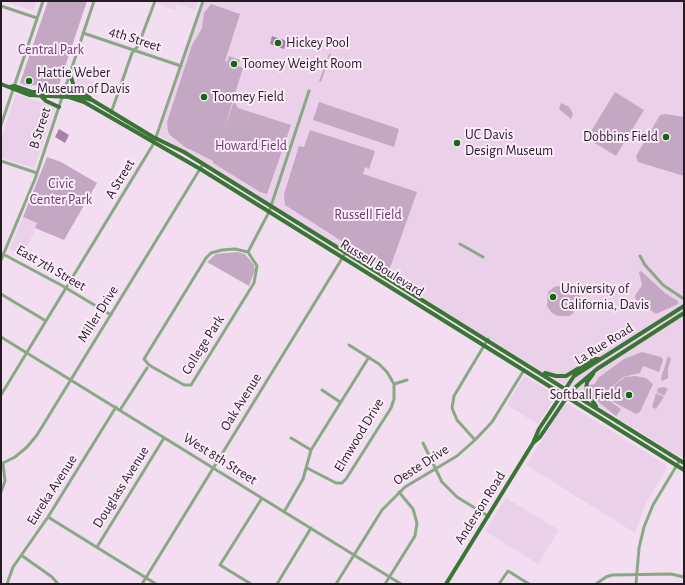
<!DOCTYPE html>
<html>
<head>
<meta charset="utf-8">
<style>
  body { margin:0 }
  #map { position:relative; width:685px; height:585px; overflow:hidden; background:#f2ddf1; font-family:"Alegreya Sans",sans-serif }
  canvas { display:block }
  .frame { position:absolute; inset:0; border:2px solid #241c23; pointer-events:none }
</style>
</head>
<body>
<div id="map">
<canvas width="685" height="585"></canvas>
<div class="frame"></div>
</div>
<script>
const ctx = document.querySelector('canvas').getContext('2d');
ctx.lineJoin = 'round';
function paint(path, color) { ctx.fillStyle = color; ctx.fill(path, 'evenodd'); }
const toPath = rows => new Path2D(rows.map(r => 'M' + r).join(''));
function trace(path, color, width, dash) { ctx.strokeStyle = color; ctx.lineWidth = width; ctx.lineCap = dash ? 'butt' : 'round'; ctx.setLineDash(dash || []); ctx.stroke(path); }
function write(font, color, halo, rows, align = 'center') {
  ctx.font = font + ' "Alegreya Sans",sans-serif'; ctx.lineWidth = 4; ctx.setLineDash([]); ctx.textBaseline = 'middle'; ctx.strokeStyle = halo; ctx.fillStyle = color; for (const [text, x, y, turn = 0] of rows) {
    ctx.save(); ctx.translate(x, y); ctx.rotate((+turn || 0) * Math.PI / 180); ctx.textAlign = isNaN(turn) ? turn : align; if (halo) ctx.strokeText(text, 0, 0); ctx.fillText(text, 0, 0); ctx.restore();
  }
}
paint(toPath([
  [4,1,36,1,33,11],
  [159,1,198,1,195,10,177,4,175,10,158,4],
  [204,1,684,1,684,459,159,135],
  [76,75,95,82,91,94,76,83],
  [16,94,55,107,34,168,1,157,1,140],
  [23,217,38,223,23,256,10,249],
  [526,377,553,393,554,398,538,424,507,405,523,378],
  [568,404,666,465,667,468,646,503,635,533,526,465,564,405],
  [506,498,559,530,538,564,485,531]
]), '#ebd0e9');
paint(toPath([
  [48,1,87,1,59,85,46,84,28,86,20,83],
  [211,4,240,14,225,61,227,62,229,56,240,60,238,66,243,68,224,129,234,101,238,108,291,125,267,194,260,192,213,163,213,161,185,147,170,135,168,131,167,122,192,45,202,28,204,13],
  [329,54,331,54,321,82,319,81],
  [615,92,644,110,616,156,587,138],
  [319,102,399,129,394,147,313,120],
  [561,103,569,107,573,114,571,119,559,109],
  [666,114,684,117,684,176,638,162,636,156,660,115],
  [310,130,375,151,369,169,365,167,363,174,417,192,390,268,384,268,285,205,284,194,299,146,304,147],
  [47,157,61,162,97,183,64,240,35,228,37,223,23,217],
  [237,252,245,254,254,265,255,270,249,286,207,262,216,254],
  [641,271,665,293,678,301,678,304,656,314,636,300,635,296,642,285,639,272],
  [558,286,572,288,580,296,580,302,577,307,574,306,571,310,574,312,570,316,558,316,552,313,547,306,548,292,554,287],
  [642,352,661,357,663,360,659,372,643,366,640,373,623,377,613,386,607,399,621,409,616,416,591,396,589,391,589,385,595,384,598,378,624,359],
  [668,356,671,359,668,369,668,378,662,381,661,378],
  [635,376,646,378,653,384,640,412,636,414,608,399,611,390,617,383,625,377],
  [664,387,668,389,664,396,657,392,658,388],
  [656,393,664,397,656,409,652,407]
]), '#c4a8c3');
paint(toPath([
  [272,36,287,41,284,49,270,44],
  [59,129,69,135,65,143,55,137]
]), '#a980a8');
trace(toPath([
  [1,6,37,18],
  [83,33,181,66],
  [111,113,132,53,138,46,155,1],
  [1,125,43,1],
  [1,161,37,173],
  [460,244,483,257],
  [248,252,257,266,254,283,191,385,184,385,149,365,144,359,206,258,211,253,222,250,235,249,248,252,269,212,309,91],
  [1,253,61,285,111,315],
  [640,256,645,265,663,285,684,299],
  [1,260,35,179,94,1],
  [1,294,46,321],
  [1,337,401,584],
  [394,384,407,380],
  [322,390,340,402],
  [1,395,154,143,203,1],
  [120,410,147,368],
  [291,438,311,450],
  [475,440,457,420,452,408,454,396,488,339],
  [423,443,442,482,457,497,488,516],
  [1,464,15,457,27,447,37,435,203,164],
  [307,468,336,483,342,483,346,479,391,408,394,399,394,384,387,372,379,364,349,345],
  [1,492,5,481,3,464],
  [284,512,303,479,311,450,369,357],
  [48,517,156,584],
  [97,547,164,438],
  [21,555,52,577,58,584],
  [7,584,13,567,48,517,116,407],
  [142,584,346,252],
  [251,584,220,565,262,498],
  [277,584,311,528],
  [336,584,382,510,405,487,457,456,475,440,492,422,524,370],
  [385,584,415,536,417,523,413,509,399,492],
  [499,584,508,571,529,584],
  [596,584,606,577,612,575,671,574,684,577],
  [636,584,639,548,644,527,653,505,680,460]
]), '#89a986', 3);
trace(toPath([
  [70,73,74,87,90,98],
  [1,84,29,95,69,97,84,102,202,170,684,470],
  [10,87,14,86,32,92,64,92,92,100,153,137,184,152,684,463],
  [41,96,46,101,59,107],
  [545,373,556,376,566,376,594,359,599,359],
  [593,374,587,382,586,391,596,406],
  [533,443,539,429,574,376,684,306],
  [446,584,533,443,540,437,571,391,597,369,684,313]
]), '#397535', 4);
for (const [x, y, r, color] of [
  [278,43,4,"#12690f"],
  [234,64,4,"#12690f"],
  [29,81,4,"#12690f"],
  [204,97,4,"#12690f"],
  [666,137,4,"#12690f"],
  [457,143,4,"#12690f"],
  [553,297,4,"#12690f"],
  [629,395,4,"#12690f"]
]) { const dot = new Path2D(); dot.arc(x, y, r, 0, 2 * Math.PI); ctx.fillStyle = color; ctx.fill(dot); trace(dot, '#fdecfb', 1.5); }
write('14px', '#241c23', '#fdecfb', [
  ["4th Street",135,39,18],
  ["B Street",40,128,-72],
  ["A Street",120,179,-59],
  ["East 7th Street",51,268,30],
  ["Russell Boulevard",382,268,32],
  ["Miller Drive",98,314,-58],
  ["La Rue Road",604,344,-32],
  ["College Park",203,345,-58],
  ["Oak Avenue",241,402,-58],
  ["Elmwood Drive",359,435,-59],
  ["West 8th Street",220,459,32],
  ["Oeste Drive",421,465,-33],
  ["Douglass Avenue",121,487,-58],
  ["Eureka Avenue",52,490,-57],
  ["Anderson Road",480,508,-58]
]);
write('14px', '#241c23', '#fdecfb', [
  ["Hickey Pool",286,43],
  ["Toomey Weight Room",242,64],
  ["Hattie Weber",37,73],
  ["Museum of Davis",37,89],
  ["Toomey Field",212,97],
  ["UC Davis",465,135],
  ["Design Museum",465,151],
  ["Dobbins Field",658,137,"right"],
  ["University of",561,289],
  ["California, Davis",561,305],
  ["Softball Field",621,395,"right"]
], 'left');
write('14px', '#6d386c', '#fdecfb', [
  ["Central Park",51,50],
  ["Howard Field",251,146],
  ["Civic",61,184],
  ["Center Park",61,200],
  ["Russell Field",368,215]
]);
</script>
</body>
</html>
